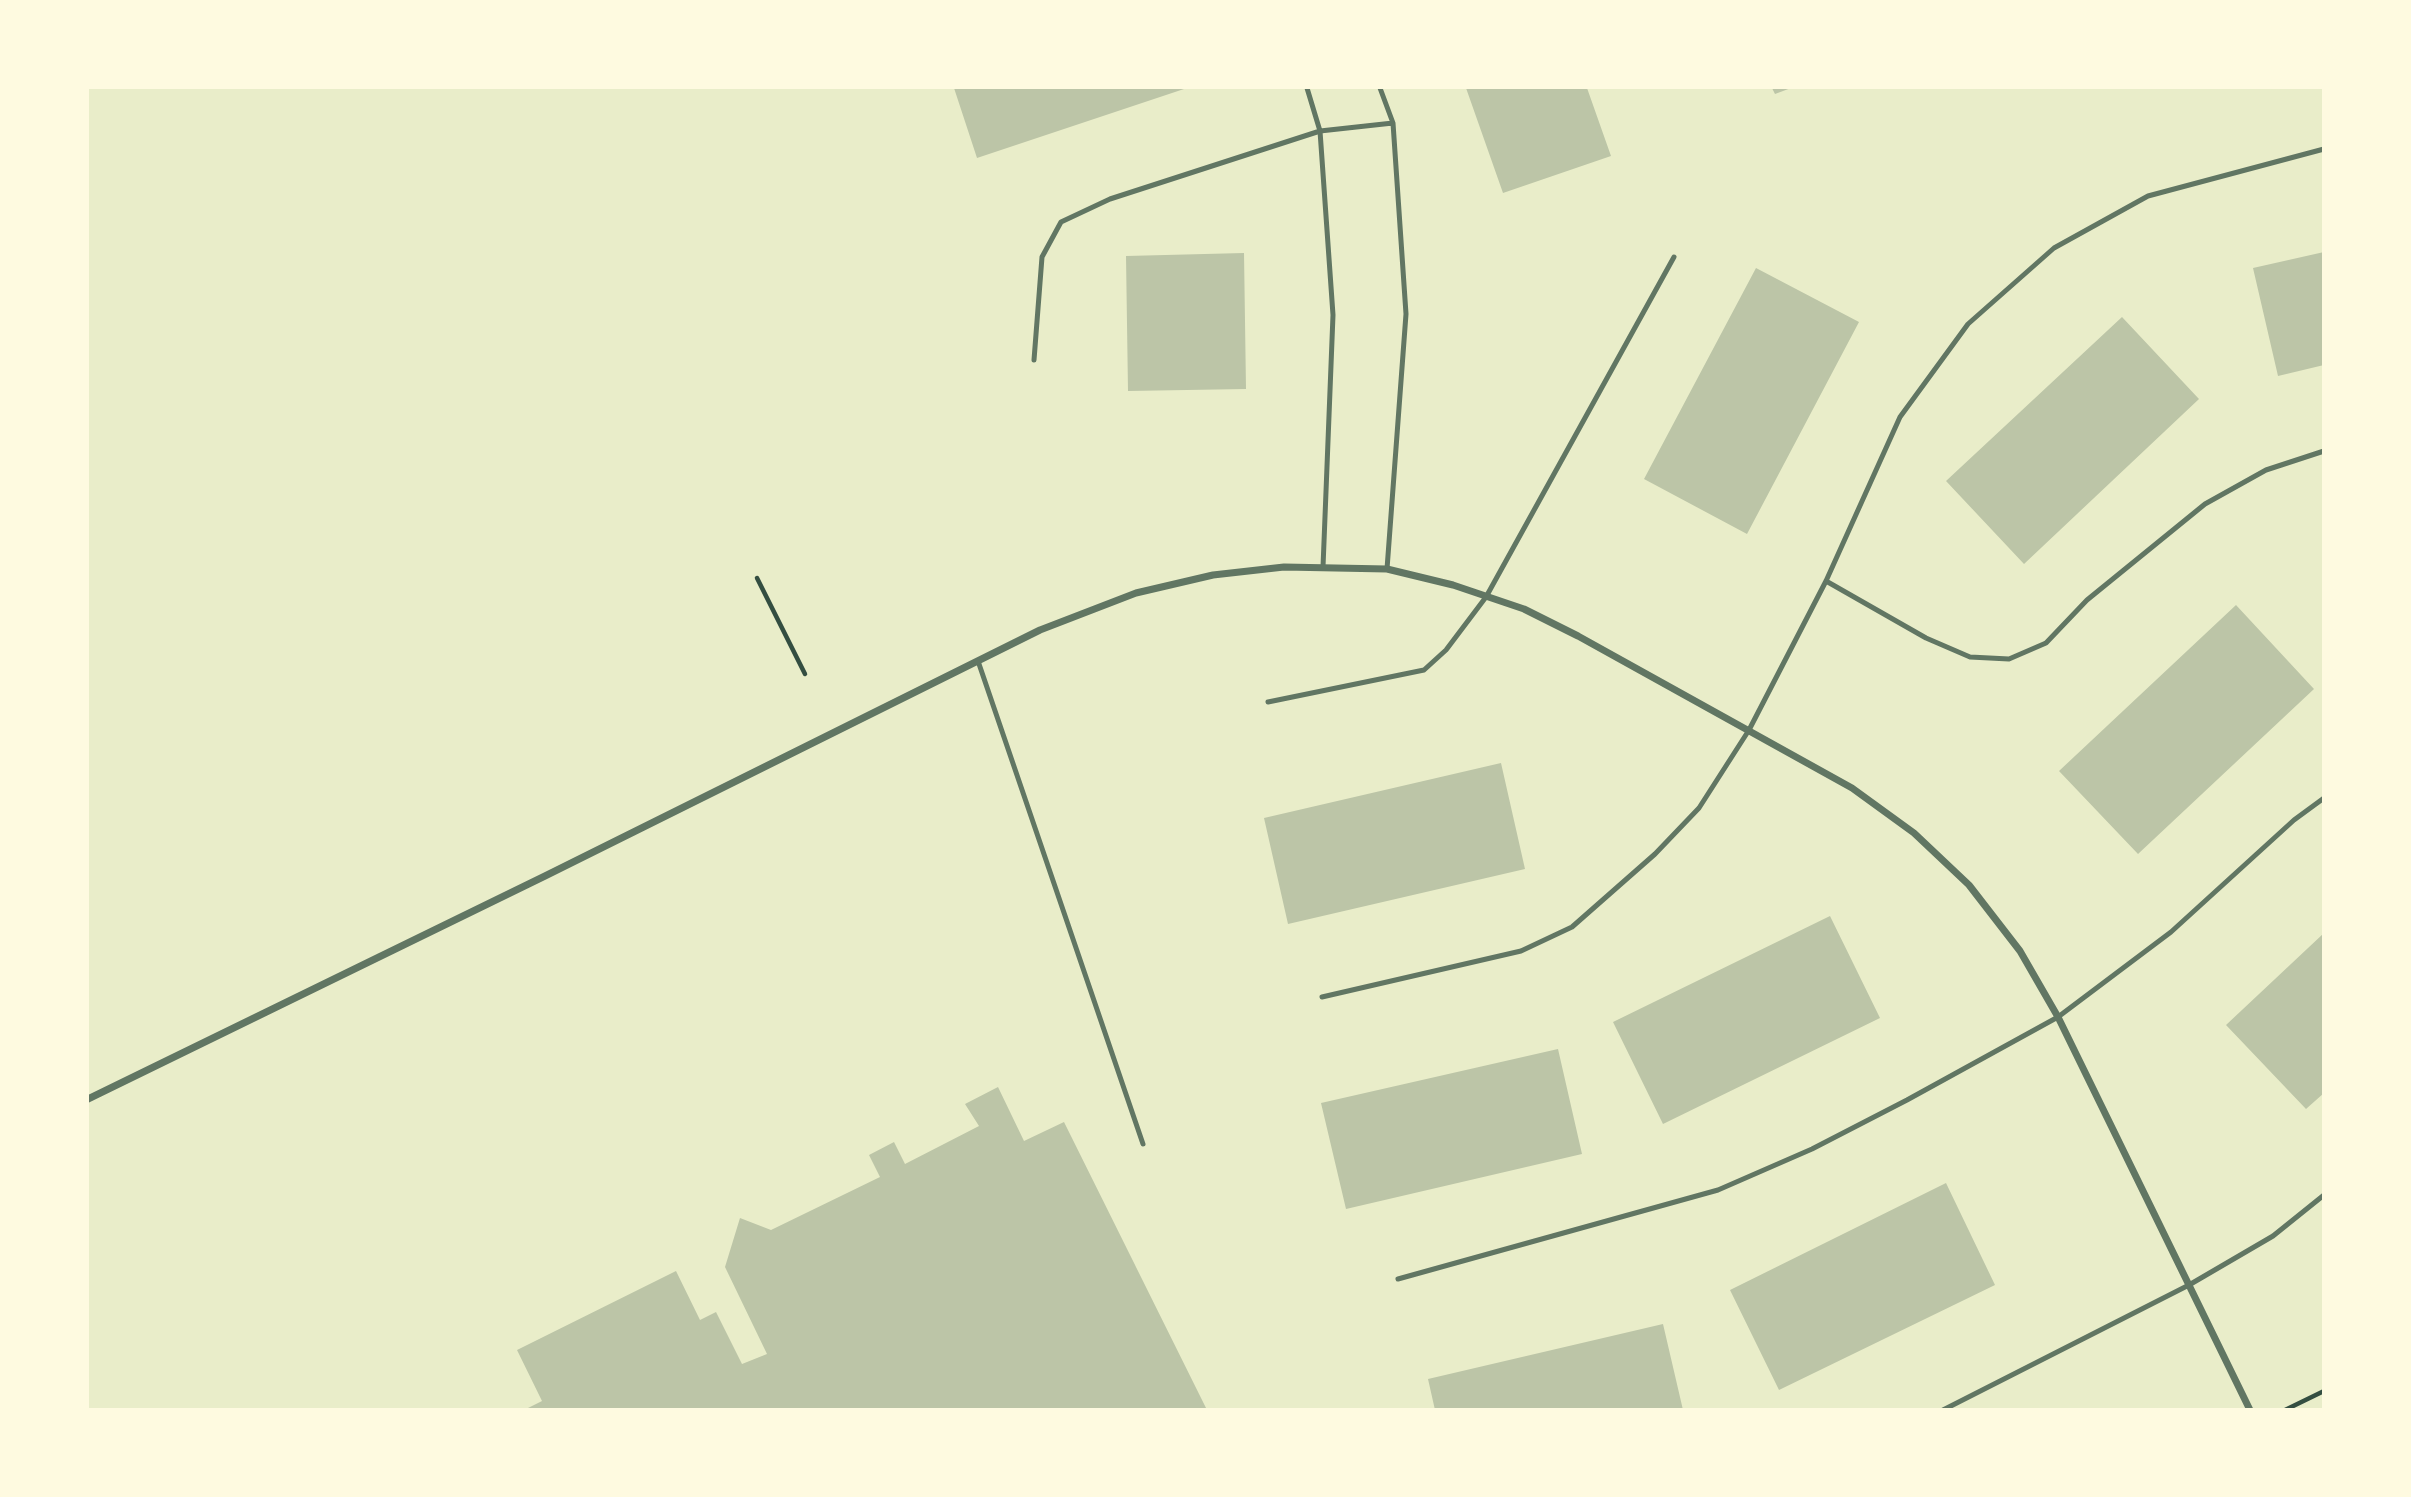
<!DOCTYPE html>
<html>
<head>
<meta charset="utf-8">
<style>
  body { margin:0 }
  #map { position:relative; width:2411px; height:1497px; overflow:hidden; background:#e9edc9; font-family:"IBM Plex Sans",sans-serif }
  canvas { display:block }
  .frame { position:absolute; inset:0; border:89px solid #fefae0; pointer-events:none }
</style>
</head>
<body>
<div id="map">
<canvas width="2411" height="1497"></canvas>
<div class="frame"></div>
</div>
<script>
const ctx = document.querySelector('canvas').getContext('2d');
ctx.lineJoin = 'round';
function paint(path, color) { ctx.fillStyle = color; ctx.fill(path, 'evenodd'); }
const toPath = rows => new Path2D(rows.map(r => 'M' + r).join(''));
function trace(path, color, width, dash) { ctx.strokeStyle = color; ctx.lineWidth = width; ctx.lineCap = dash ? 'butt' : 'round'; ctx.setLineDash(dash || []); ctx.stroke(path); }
paint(toPath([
  [954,88,1187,88,977,158],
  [1466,88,1587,88,1611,156,1503,193],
  [1772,88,1791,88,1775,94],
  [2324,252,2324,365,2278,376,2253,268],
  [1244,253,1246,389,1128,391,1126,256],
  [1756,268,1859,322,1747,534,1644,479],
  [2122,317,2199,399,2024,564,1946,481],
  [2236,605,2314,689,2138,854,2059,771],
  [1501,763,1525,869,1288,924,1264,818],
  [1830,916,1880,1018,1663,1124,1613,1022],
  [2324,933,2324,1093,2306,1109,2226,1025],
  [1558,1049,1582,1154,1346,1209,1321,1103],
  [998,1087,1024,1141,1064,1122,1207,1410,524,1410,542,1401,517,1350,676,1271,700,1320,716,1312,742,1364,767,1354,725,1267,740,1218,771,1230,880,1177,869,1155,894,1142,905,1164,979,1126,965,1104],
  [1946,1183,1995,1285,1779,1390,1730,1290],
  [1663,1324,1683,1410,1435,1410,1428,1379]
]), '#bcc5a7');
trace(toPath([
  [757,578,805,674],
  [2285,1410,2324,1391]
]), '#344e41', 4.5);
trace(toPath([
  [1307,88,1320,131,1333,315,1323,567],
  [1380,88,1393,123,1406,314,1387,569],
  [1034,360,1042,257,1061,222,1110,199,1320,131,1393,123],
  [1826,581,1926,638,1970,657,2009,659,2046,643,2087,600,2205,504,2266,470,2324,451],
  [978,661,1143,1144],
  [1268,702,1424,670,1446,650,1486,597,1674,257],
  [1322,997,1521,951,1572,927,1655,854,1699,808,1749,730,1826,581,1900,417,1968,324,2054,248,2148,196,2324,149],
  [1398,1279,1718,1190,1812,1149,1907,1100,2058,1017,2171,932,2294,820,2324,798],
  [1943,1410,2189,1285,2273,1236,2324,1195]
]), '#617663', 5);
trace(toPath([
  [88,1099,545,876,1040,630,1136,593,1213,575,1284,567,1387,569,1453,585,1524,609,1578,636,1852,788,1914,833,1969,885,2020,951,2058,1017,2250,1410]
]), '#617663', 7);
</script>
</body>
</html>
